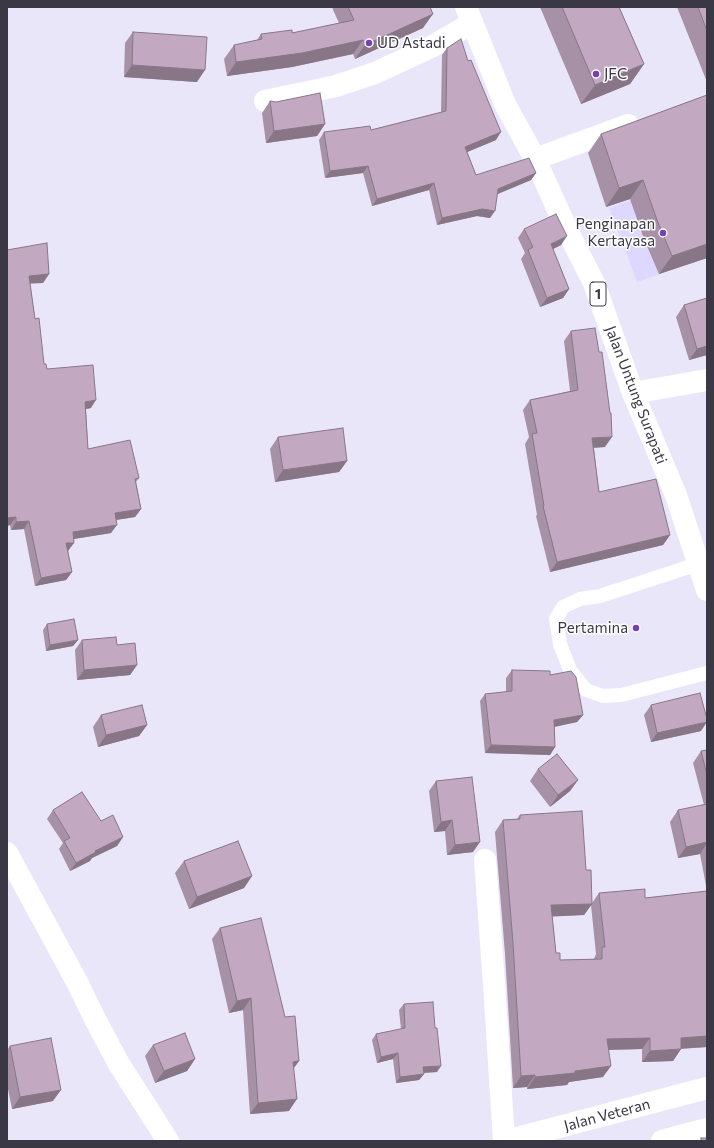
<!DOCTYPE html>
<html>
<head>
<meta charset="utf-8">
<style>
  body { margin:0 }
  #map { position:relative; width:714px; height:1148px; overflow:hidden; background:#e9e6fa; font-family:Commissioner,sans-serif }
  canvas { display:block }
  .frame { position:absolute; inset:0; border:8px solid #3a3845; pointer-events:none }
</style>
</head>
<body>
<div id="map">
<canvas width="714" height="1148"></canvas>
<div class="frame"></div>
</div>
<script>
const ctx = document.querySelector('canvas').getContext('2d');
ctx.lineJoin = 'round';
function paint(path, color) { ctx.fillStyle = color; ctx.fill(path, 'evenodd'); }
const toPath = rows => new Path2D(rows.map(r => 'M' + r).join(''));
function trace(path, color, width, dash) { ctx.strokeStyle = color; ctx.lineWidth = width; ctx.lineCap = dash ? 'butt' : 'round'; ctx.setLineDash(dash || []); ctx.stroke(path); }
function write(font, color, halo, rows, align = 'center') {
  ctx.font = font + ' Commissioner,sans-serif'; ctx.lineWidth = 3; ctx.setLineDash([]); ctx.textBaseline = 'middle'; ctx.strokeStyle = halo; ctx.fillStyle = color; for (const [text, x, y, turn = 0] of rows) {
    ctx.save(); ctx.translate(x, y); ctx.rotate((+turn || 0) * Math.PI / 180); ctx.textAlign = isNaN(turn) ? turn : align; if (halo) ctx.strokeText(text, 0, 0); ctx.fillText(text, 0, 0); ctx.restore();
  }
}
paint(toPath([
  [707,173,707,258,637,282,609,208]
]), '#ded7ff');
trace(toPath([
  [698,564,600,596,580,599,563,607,556,619,560,644,570,670,586,690,603,696,621,695,707,673]
]), '#fff', 14);
trace(toPath([
  [265,101,336,86,375,73,431,47,472,23],
  [535,159,628,125],
  [633,393,707,380],
  [7,853,77,982,96,1021,119,1064,168,1141],
  [485,860,494,984,504,1141]
]), '#fff', 22);
trace(toPath([
  [506,1141,707,1088],
  [662,1141,707,1129]
]), '#fff', 22);
trace(toPath([
  [466,7,505,104,535,159,569,234,594,283,633,393,676,495,707,590]
]), '#fff', 22);
paint(toPath([
  [332,7,430,7,423,28,355,59,353,54,292,67,227,76,224,59,234,45,257,40,261,34,292,33,339,23,334,12],
  [540,7,619,7,644,64,630,84,581,104],
  [677,7,707,7,707,82],
  [133,32,197,82,124,77,125,43],
  [447,48,468,61,496,140,467,152,476,175,536,173,531,180,497,194,490,218,477,216,437,225,429,190,372,206,363,173,325,178,319,140,324,132,371,130,441,112,442,55],
  [707,95,707,258,659,274,644,239,630,199,606,207,588,153,601,134],
  [270,101,325,124,317,136,266,143,262,113],
  [524,229,561,245,553,249,569,289,563,298,540,307,521,259,525,253,518,238],
  [7,250,49,274,43,283,30,283,35,319,44,364,47,369,91,408,86,409,88,449,139,478,136,482,141,509,135,517,116,520,111,533,74,539,68,551,72,572,66,580,35,586,24,529,11,530,10,525,7,526],
  [707,298,707,355,689,360,676,317,684,305],
  [571,331,605,447,594,448,599,492,670,535,663,545,550,572,536,516,537,515,525,444,529,437,523,410,530,400,570,391,564,341],
  [278,437,347,461,339,472,275,482,270,449],
  [47,624,78,640,73,646,46,651,43,630],
  [82,640,117,645,137,665,130,675,77,680,75,650],
  [512,670,550,675,583,715,577,722,554,727,555,747,550,755,485,753,480,701,485,694,506,692,506,678],
  [651,705,701,731,651,742,644,715],
  [101,715,147,725,139,736,98,747,93,727],
  [707,750,707,1047,681,1049,673,1061,642,1062,642,1049,609,1050,603,1077,569,1082,567,1085,527,1089,527,1087,513,1088,505,954,495,832,503,820,517,819,520,815,586,870,592,903,599,893,645,898,707,891,700,854,678,858,670,822,678,810,704,805,693,763,701,751],
  [591,905,596,954,594,959,560,960,556,953,552,916,584,915],
  [538,769,578,780,570,791,550,807,530,781],
  [436,781,473,852,447,855,445,831,434,832,429,791],
  [53,810,101,821,123,837,117,846,92,858,90,861,70,871,59,849,63,843,47,819],
  [184,861,252,876,244,888,189,909,175,873],
  [220,928,285,1017,299,1061,294,1068,289,1111,250,1114,243,1010,229,1013,212,939],
  [404,1004,437,1072,423,1073,424,1074,419,1080,396,1083,393,1059,377,1063,372,1040,376,1034,401,1029,399,1010],
  [153,1045,195,1059,187,1071,155,1083,145,1056],
  [10,1046,53,1101,12,1109,7,1084,7,1050]
]), '#a791a6');
paint(toPath([
  [433,14,423,28,355,59,365,45],
  [363,40,353,54,292,67,227,76,236,62],
  [644,64,630,84,581,104,595,85],
  [132,65,205,70,197,82,124,77],
  [325,124,317,136,266,143,274,131],
  [501,132,496,140,460,155,465,147],
  [368,166,363,173,325,178,330,171],
  [536,173,531,180,493,196,498,189],
  [643,180,630,199,606,207,619,188],
  [434,183,429,190,372,206,377,199],
  [482,209,495,211,490,218,477,216,437,225,442,218],
  [567,236,561,245,545,253,551,244],
  [707,244,707,258,659,274,672,256],
  [49,274,43,283,23,284,29,276],
  [569,289,563,298,540,307,547,298],
  [707,346,707,355,689,360,697,349],
  [96,400,91,408,80,410,85,402],
  [612,437,605,447,585,448,592,438],
  [347,461,339,472,275,482,283,470],
  [141,509,135,517,109,521,115,513],
  [16,517,10,525,7,526,7,518],
  [29,521,24,529,11,530,16,522],
  [117,525,111,533,67,540,73,532],
  [670,535,663,545,550,572,557,562],
  [66,543,74,543,68,551,60,551],
  [72,572,66,580,35,586,41,578],
  [78,640,73,646,46,651,50,645],
  [137,665,130,675,77,680,84,670],
  [583,715,577,722,549,728,554,720],
  [707,722,701,731,651,742,657,733],
  [147,725,139,736,98,747,106,735],
  [491,745,555,747,550,755,485,753],
  [578,780,570,791,550,807,558,795],
  [452,820,445,831,434,832,441,822],
  [123,837,117,846,92,858,90,861,70,871,76,863,95,851],
  [480,842,473,852,447,855,455,845],
  [707,842,707,843,700,854,678,858,686,847],
  [252,876,244,888,189,909,197,897],
  [592,904,584,915,543,917,551,905],
  [251,998,243,1010,229,1013,237,1001],
  [707,1036,707,1047,672,1049,681,1038],
  [650,1038,642,1049,599,1050,607,1039],
  [681,1049,673,1061,642,1062,650,1051],
  [398,1053,393,1059,377,1063,381,1057],
  [195,1059,187,1071,155,1083,164,1071],
  [299,1061,290,1073,293,1062],
  [441,1066,437,1072,419,1073,423,1067],
  [611,1066,603,1077,569,1082,567,1085,527,1089,535,1077,575,1071],
  [424,1074,419,1080,396,1083,400,1077],
  [535,1075,527,1087,513,1088,521,1076],
  [61,1090,53,1101,12,1109,20,1097],
  [297,1099,289,1111,250,1114,258,1103]
]), '#887687');
const building = toPath([
  [348,7,430,7,433,14,365,45,363,40,302,53,236,62,234,45,262,39,261,34,292,30,292,33,354,20,348,7],
  [562,7,619,7,644,64,595,85,562,7],
  [698,7,707,7,707,31,698,7],
  [133,32,207,37,205,70,132,65,133,32],
  [461,39,468,61,471,60,501,132,465,147,476,175,529,158,536,173,498,189,495,211,482,209,442,218,434,183,377,199,368,166,330,171,324,132,370,126,371,130,446,111,447,48,461,39],
  [320,93,325,124,274,131,270,101,276,102,320,93],
  [707,95,707,244,672,256,657,220,643,180,619,188,601,134,707,95],
  [556,214,567,236,551,244,569,289,547,298,528,250,533,247,524,229,556,214],
  [47,243,49,274,29,276,35,319,39,318,44,364,46,364,47,369,93,365,96,400,85,402,88,449,130,440,139,478,135,479,141,509,115,513,117,525,73,532,74,543,66,543,72,572,41,578,29,521,16,522,16,517,7,518,7,250,47,243],
  [707,298,707,346,697,349,684,305,707,298],
  [595,328,599,352,602,352,610,413,611,413,612,437,592,438,599,492,656,479,670,535,557,562,543,506,544,506,532,434,537,433,530,400,578,390,571,331,595,328],
  [343,428,347,461,283,470,278,437,343,428],
  [74,619,78,640,50,645,47,624,74,619],
  [116,637,117,645,135,643,137,665,84,670,82,640,116,637],
  [512,670,550,671,550,675,571,671,576,677,583,715,554,720,555,747,491,745,485,694,512,691,512,670],
  [700,693,707,719,707,722,657,733,651,705,700,693],
  [142,705,147,725,106,735,101,715,142,705],
  [707,750,707,775,701,751,707,750],
  [557,754,578,780,558,795,538,769,557,754],
  [472,777,480,842,455,845,452,820,441,822,436,781,472,777],
  [82,792,101,821,113,815,123,837,95,851,96,852,76,863,64,841,70,838,53,810,82,792],
  [707,804,707,842,686,847,678,810,707,804],
  [582,811,586,870,591,870,592,904,551,905,556,953,560,953,560,960,602,959,602,947,605,947,599,893,645,889,645,898,707,891,707,1036,681,1038,681,1049,650,1051,650,1038,607,1039,611,1066,575,1071,575,1073,535,1077,535,1075,521,1076,513,943,503,820,520,819,520,815,582,811],
  [238,841,252,876,197,897,184,861,238,841],
  [261,918,285,1017,295,1016,299,1061,293,1062,297,1099,258,1103,251,998,237,1001,220,928,261,918],
  [433,1002,435,1028,437,1028,441,1066,423,1067,424,1074,400,1077,398,1053,381,1057,376,1034,405,1028,404,1004,433,1002],
  [185,1033,195,1059,164,1071,153,1045,185,1033],
  [51,1038,61,1090,20,1097,10,1046,51,1038],
  [701,1138,707,1138,707,1141,701,1141,701,1138]
]);
paint(building, '#c2a9c1');
trace(building, '#887687', 1);
for (const [x, y, r, color] of [
  [369,43,4,"#763fb5"],
  [596,74,4,"#763fb5"],
  [663,233,4,"#763fb5"],
  [636,628,4,"#763fb5"]
]) { const dot = new Path2D(); dot.arc(x, y, r, 0, 2 * Math.PI); ctx.fillStyle = color; ctx.fill(dot); trace(dot, '#fff', 1.5); }
for (const [x, y, w] of [
  [598,294,16]
]) { const box = new Path2D(); box.roundRect(x - w / 2, y - 12, w, 24, 3); ctx.fillStyle = '#fff'; ctx.fill(box); trace(box, '#3a3845', 1); }
write('bold 14px', '#3a3845', null, [
  ["1",598,294]
]);
write('15px', '#3a3845', '#fff', [
  ["UD Astadi",377,43],
  ["JFC",604,74],
  ["Penginapan",655,224,"right"],
  ["Kertayasa",655,241,"right"],
  ["Pertamina",628,628,"right"]
], 'left');
write('15px', '#3a3845', '#fff', [
  ["Jalan Untung Surapati",636,395,69],
  ["Jalan Veteran",607,1115,-15]
]);
</script>
</body>
</html>
